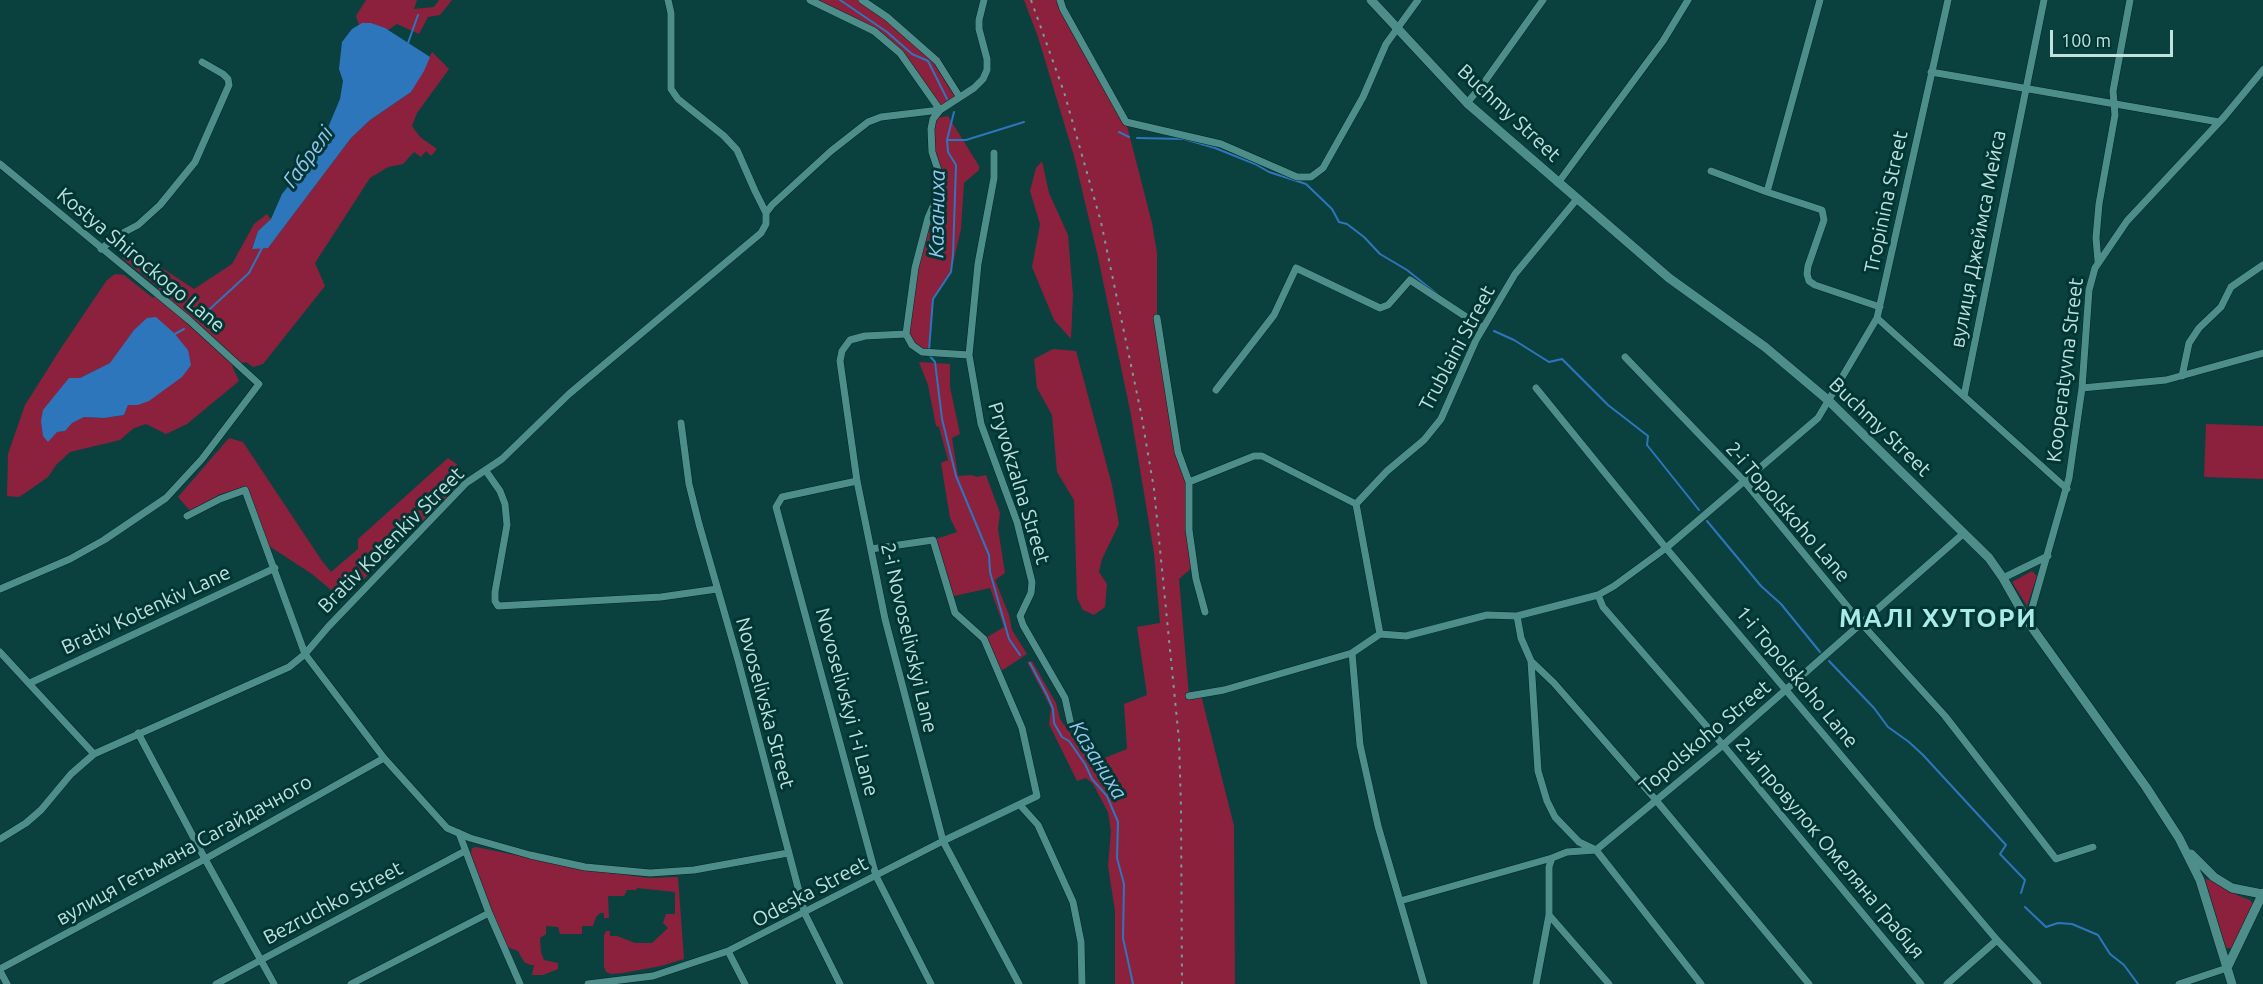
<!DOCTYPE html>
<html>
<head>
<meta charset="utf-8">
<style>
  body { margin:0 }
  #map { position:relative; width:2263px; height:984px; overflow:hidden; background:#0a413f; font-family:Ubuntu,sans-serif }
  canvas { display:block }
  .scale { position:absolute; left:2050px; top:30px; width:123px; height:27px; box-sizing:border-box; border:3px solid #c1e1de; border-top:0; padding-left:8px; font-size:18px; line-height:21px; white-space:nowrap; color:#c1e1de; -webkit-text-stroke:4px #003734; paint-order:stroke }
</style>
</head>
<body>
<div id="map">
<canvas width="2263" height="984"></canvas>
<div class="scale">100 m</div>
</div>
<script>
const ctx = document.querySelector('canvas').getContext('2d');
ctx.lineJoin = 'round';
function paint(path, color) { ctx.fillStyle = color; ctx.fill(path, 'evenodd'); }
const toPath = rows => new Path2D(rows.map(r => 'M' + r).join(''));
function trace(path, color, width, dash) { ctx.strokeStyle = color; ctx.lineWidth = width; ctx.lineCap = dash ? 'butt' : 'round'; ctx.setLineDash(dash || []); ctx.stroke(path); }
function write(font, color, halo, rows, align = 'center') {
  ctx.font = font + ' Ubuntu,sans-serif'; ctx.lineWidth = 6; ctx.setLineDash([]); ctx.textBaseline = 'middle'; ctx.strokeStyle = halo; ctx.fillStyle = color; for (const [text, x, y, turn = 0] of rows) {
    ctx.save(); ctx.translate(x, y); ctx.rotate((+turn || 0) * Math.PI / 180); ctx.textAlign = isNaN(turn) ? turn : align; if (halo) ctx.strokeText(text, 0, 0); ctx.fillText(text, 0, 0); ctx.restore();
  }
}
paint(toPath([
  [366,0,417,0,414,9,434,7,439,0,452,0,440,15,428,17,419,34,397,24,388,30,362,23,359,25,356,16],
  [810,0,862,0,937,61,959,96,940,110,900,53,874,31],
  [1024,0,1060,0,1126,122,1152,223,1157,253,1157,318,1178,452,1189,482,1194,566,1179,579,1189,696,1201,695,1234,826,1235,984,1115,984,1115,911,1108,866,1111,831,1108,812,1093,784,1086,778,1077,781,1049,724,1051,708,1027,662,1032,661,1056,703,1060,719,1092,763,1127,749,1124,704,1147,695,1137,627,1160,623,1154,553,1131,415,1098,257,1074,156,1038,37],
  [432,52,449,69,417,113,412,126,420,137,437,149,431,156,426,151,421,157,414,152,403,164,388,167,370,178,315,263,325,286,263,364,253,367,246,362,232,366,239,381,187,424,166,434,146,424,134,428,120,440,70,452,56,465,48,477,31,489,19,497,7,496,8,454,25,405,63,345,107,280,115,274,124,275,153,298,159,288,122,258,130,247,194,289,232,264,254,224,267,214,271,219,258,231,252,248,268,248,351,138,370,120,411,92],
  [134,330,138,405,128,405,124,415,104,418,84,417,71,423,65,431,57,432,69,378,80,378,111,363],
  [948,116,979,166,979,170,964,183,961,229,951,272,933,299,929,350,922,350,906,334,915,268,940,185,932,152,933,119],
  [1042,161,1049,193,1068,235,1073,295,1071,339,1054,320,1032,267,1040,224,1030,191,1036,168],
  [1053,349,1076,351,1112,485,1119,524,1102,559,1099,572,1107,584,1105,607,1094,615,1083,610,1077,598,1074,500,1057,472,1052,415,1037,388,1034,359],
  [919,362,950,364,950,387,960,434,952,438,958,476,971,475,977,477,986,475,1000,513,998,529,1005,573,995,580,1009,615,1012,630,1027,654,998,673,984,639,1004,627,990,588,950,597,933,540,957,532,950,518,941,463,948,460,939,427,936,426,928,385],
  [2206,424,2263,426,2263,479,2204,477],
  [229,438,243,442,322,561,331,572,358,549,358,539,448,458,458,465,452,472,460,484,358,585,331,590,312,574,269,546,247,487,220,494,191,512,178,497],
  [2032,571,2037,576,2027,606,2012,582],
  [476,847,588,870,649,878,678,877,684,959,661,966,623,973,611,974,606,972,604,967,604,935,606,931,610,931,610,936,617,936,635,943,652,943,668,928,663,923,666,914,675,914,675,892,637,888,636,890,627,890,624,896,608,896,609,918,604,918,604,913,600,913,596,917,593,926,582,926,582,934,560,934,558,927,546,926,546,934,540,938,541,952,544,960,558,963,558,969,543,975,532,975,534,965,530,965,524,962,518,951,507,947,491,912,470,857,472,848],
  [2205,879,2212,880,2239,896,2250,900,2253,904,2235,945,2231,948,2226,948]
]), '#8b213d');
paint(toPath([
  [362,23,371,23,385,28,430,57,424,71,411,92,370,120,351,138,268,248,252,249,258,231,271,219,282,194,311,158,327,130,340,99,343,81,339,69,342,42,352,29],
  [156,317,174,333,188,350,191,365,182,377,149,401,138,405,128,405,124,415,104,418,84,417,72,423,65,431,57,432,48,442,43,436,41,421,43,410,69,378,80,378,110,363,134,330,147,318]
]), '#2d76bc');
trace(toPath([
  [840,0,887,32,912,54,928,61,947,99],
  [408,43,418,15],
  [1119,132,1129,137],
  [1137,138,1184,139,1215,148,1255,164,1269,172,1306,184,1332,209,1339,222,1347,224,1364,237,1380,254,1407,270,1437,294],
  [947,140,966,140,1024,122],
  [199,319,249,273,262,248],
  [1494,331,1514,340,1549,362,1562,359,1608,405,1648,436,1647,445,1699,510],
  [173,335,184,329],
  [929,350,933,299,951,272,953,255,956,165,948,152,947,140,954,112],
  [929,355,935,362,942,419,956,476,989,555,990,572,1009,639,1020,655],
  [1707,521,1761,586,1781,604,1820,652],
  [1829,661,1874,708,1888,727,1909,742,1923,755,2006,845,2000,854,2025,880,2021,893],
  [1030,663,1047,695,1053,709,1054,723,1062,737,1069,741,1085,764,1092,779,1107,796,1118,822,1117,858,1124,884,1123,938,1133,984],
  [2025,907,2046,927,2058,923,2072,924,2098,935,2110,954,2124,965,2138,984]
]), '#2d76bc', 2);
const street = toPath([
  [668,0,671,13,671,89,678,99,724,136,737,150,755,191,766,213],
  [810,0,874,31,900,53,940,110],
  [862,0,887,17,937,61,959,96],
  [1060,0,1063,9,1126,122,1221,144,1297,177,1311,177,1323,168,1363,97,1386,44,1418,0],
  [1931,72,2219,122],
  [1467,103,1483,84,1543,0],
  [994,153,994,178,978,264,969,355,981,424,1017,522,1032,582,1031,593,1020,616,1023,625,1065,698,1071,725,1102,764],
  [0,164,189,320,259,384,202,459,166,498,104,540,70,559,0,589],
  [1711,171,1767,192,1822,210,1824,220,1808,266,1807,274,1809,281,1815,285,1880,307],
  [1558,183,1663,41,1688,0],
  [1767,192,1820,0],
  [101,249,117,236,138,225,160,205,195,162,229,85,228,79,223,74,202,62],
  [2098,261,2096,238,2099,204,2115,115,2113,91,2130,0],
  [1157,318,1178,452,1189,482,1254,456,1262,456,1356,504,1380,634,1352,653,1360,745,1378,826,1424,984],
  [1877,318,2067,489],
  [906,334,865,336,850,340,842,351,840,361,857,481,885,619,943,841,1019,984],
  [969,355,922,352,912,345,906,334,915,268,928,218,938,195,940,185,939,173,932,152,931,129,933,119,940,110,974,88,983,79,987,70,987,59,979,29,979,20,984,0],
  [1625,357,1744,481,1861,623,1945,716,2056,859,2093,847],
  [2182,376,2189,343,2199,328,2221,307,2231,287,2263,265],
  [1536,388,1666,548,1997,940,2038,984],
  [2082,388,2166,380,2263,353],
  [1216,390,1274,315,1296,268,1380,308,1388,305,1410,280,1483,328],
  [1964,396,2044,0],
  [681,423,689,484,699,524,738,660,805,914,840,984],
  [486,471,500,491,505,504,507,525,495,592,495,601,498,606,661,597,717,589],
  [857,481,782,497,776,507,876,876,931,984],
  [1189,482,1189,530,1196,579,1205,612],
  [1356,504,1387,471,1424,440,1441,419,1476,340,1515,274,1577,199],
  [187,516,220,499,245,490,305,654,384,758,447,828,470,838,530,855,585,867,650,873,694,870,788,853],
  [2003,578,2048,556],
  [1598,595,1603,607,1723,745,1921,984],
  [2028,622,2069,478,2082,388,2089,290,2095,268,2127,221,2224,117,2263,70],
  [1380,634,1406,636,1487,615,1517,616],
  [0,652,94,754],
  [1531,661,1554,683,1655,799,1809,984],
  [30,683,275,568],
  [1189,696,1224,690,1352,653],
  [138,733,205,859,274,984],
  [1020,805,1038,825,1073,902,1081,942,1082,984],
  [459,833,489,913,520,984],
  [0,839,26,823,41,810,71,774,94,754,289,667,305,654,328,627,466,483,502,459,569,394,761,233,766,224,766,213,772,205,831,151,868,122,881,117,940,110],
  [1400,901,1552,858],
  [1549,915,1609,984],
  [728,951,745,984],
  [0,969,205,859,384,758],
  [0,971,7,984],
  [216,984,465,851],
  [351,984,489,913],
  [588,984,653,976,728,951,943,841,1037,796,1022,728,984,639,955,613,933,540,871,549],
  [1536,984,1549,915,1549,867,1552,858,1567,852,1596,850,1723,745,1964,533],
  [1701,984,1596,850,1579,842,1555,817,1547,801,1538,771,1531,661,1521,638,1517,616,1598,595,1614,586,1666,548,1818,418,1877,318,1948,0],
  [1947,984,1997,940],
  [2179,984,2227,968]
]);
const secondary = toPath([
  [1371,0,1467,103,1669,278,1765,347,1829,401,1989,558,2003,578,2028,622,2146,787,2179,838,2200,880,2232,984],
  [2191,854,2214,877,2232,888,2262,894],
  [2227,968,2263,893]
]);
trace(street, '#012624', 8);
trace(secondary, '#012624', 10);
trace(street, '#4d8e8a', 7);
trace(secondary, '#4d8e8a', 9);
trace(toPath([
  [1031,0,1064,92,1101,222,1141,413,1154,489,1179,740,1181,808,1182,984]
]), '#749e9b', 2, [3, 6]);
write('20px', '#c1e1de', '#003734', [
  ["Buchmy Street",1509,113,43],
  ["Tropinina Street",1886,202,-78],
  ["вулиця Джеймса Мейса",1978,239,-79],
  ["Kostya Shirockogo Lane",141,260,40],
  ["Trublaini Street",1457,348,-62],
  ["Kooperatyvna Street",2065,370,-83],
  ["Buchmy Street",1880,427,44],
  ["Pryvokzalna Street",1019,483,73],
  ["2-i Topolskoho Lane",1788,512,49],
  ["Brativ Kotenkiv Street",391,540,-45],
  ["Brativ Kotenkiv Lane",146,610,-25],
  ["2-i Novoselivskyi Lane",909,638,77],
  ["1-i Topolskoho Lane",1797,677,50],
  ["Novoselivskyi 1-i Lane",847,702,75],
  ["Novoselivska Street",765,703,75],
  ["Topolskoho Street",1705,737,-40],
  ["2-й провулок Омеляна Грабця",1830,848,50],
  ["вулиця Гетьмана Сагайдачного",184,850,-29],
  ["Odeska Street",810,892,-28],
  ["Bezruchko Street",333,903,-28]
]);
write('italic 21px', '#9bc5f1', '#003734', [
  ["Габрелі",308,157,-54],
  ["Казаниха",937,214,-89],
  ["Казаниха",1098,760,58]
]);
ctx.letterSpacing = '1.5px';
write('bold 26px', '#a9ece7', '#003734', [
  ["МАЛІ ХУТОРИ",1938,618]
]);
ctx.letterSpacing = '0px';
</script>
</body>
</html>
